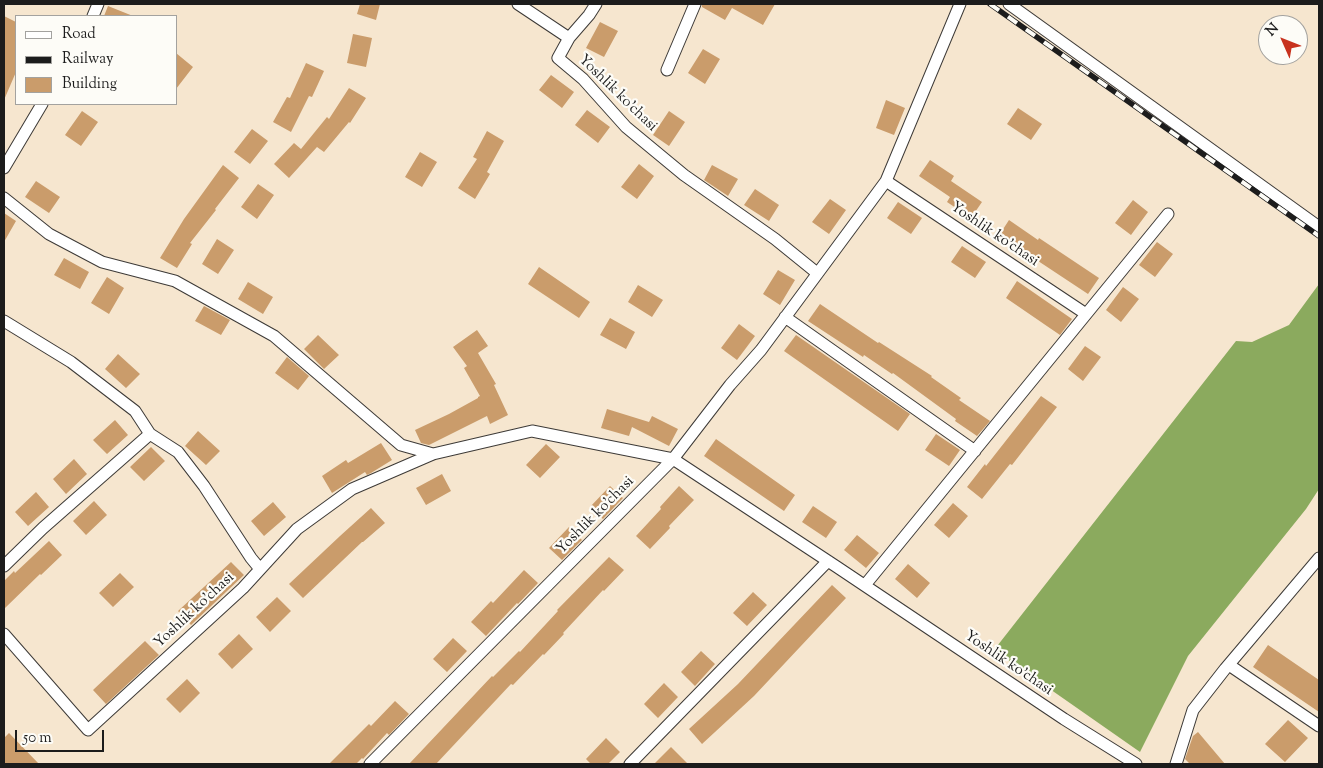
<!DOCTYPE html>
<html>
<head>
<meta charset="utf-8">
<style>
  body { margin:0 }
  #map { position:relative; width:1323px; height:768px; overflow:hidden; background:#f6e6cf; font-family:"Sorts Mill Goudy",serif }
  canvas { display:block }
  .frame { position:absolute; inset:0; border:5px solid #1c1c1c; pointer-events:none }
  .legend { position:absolute; left:15px; top:15px; width:162px; height:90px; box-sizing:border-box; background:#fdfcf7; border:1px solid #a3a29f; margin:0; padding:6px 9px; list-style:none; font-size:15px; color:#1c1c1c }
  .legend li { display:flex; align-items:center; gap:10px; height:25px }
  .legend b { width:25px; border:1px solid #a3a29f }
  .north { position:absolute; left:1258px; top:15px; width:50px; height:50px; box-sizing:border-box; background:#fdfcf7; border:1px solid #a3a29f; border-radius:50%; rotate:314deg; font-size:14px; font-weight:700; line-height:20px; text-align:center; color:#1c1c1c }
  .north::after { content:''; display:block; margin:auto; width:18px; height:22px; background:#c8321e; clip-path:polygon(50% 0,100% 100%,50% 72%,0 100%) }
  .scale { position:absolute; left:15px; top:730px; width:89px; height:22px; box-sizing:border-box; border:2px solid #1c1c1c; border-top:0; padding-left:6px; font-size:15px; line-height:18px; white-space:nowrap; color:#1c1c1c; -webkit-text-stroke:4px #fdfcf7; paint-order:stroke }
</style>
</head>
<body>
<div id="map">
<canvas width="1323" height="768"></canvas>
<div class="frame"></div>
<ul class="legend">
<li><b style="height:6px;background:#fff"></b>Road</li>
<li><b style="height:6px;background:#1c1c1c"></b>Railway</li>
<li><b style="height:14px;background:#ca9c6b"></b>Building</li>
</ul>
<div class="north">N</div>
<div class="scale">50 m</div>
</div>
<script>
const ctx = document.querySelector('canvas').getContext('2d');
ctx.lineJoin = 'round';
function paint(path, color) { ctx.fillStyle = color; ctx.fill(path, 'evenodd'); }
const toPath = rows => new Path2D(rows.map(r => 'M' + r).join(''));
function trace(path, color, width, dash) { ctx.strokeStyle = color; ctx.lineWidth = width; ctx.lineCap = dash ? 'butt' : 'round'; ctx.setLineDash(dash || []); ctx.stroke(path); }
function write(font, color, halo, rows, align = 'center') {
  ctx.font = font + ' "Sorts Mill Goudy",serif'; ctx.lineWidth = 4.5; ctx.setLineDash([]); ctx.textBaseline = 'middle'; ctx.strokeStyle = halo; ctx.fillStyle = color; for (const [text, x, y, turn = 0] of rows) {
    ctx.save(); ctx.translate(x, y); ctx.rotate((+turn || 0) * Math.PI / 180); ctx.textAlign = isNaN(turn) ? turn : align; if (halo) ctx.strokeText(text, 0, 0); ctx.fillText(text, 0, 0); ctx.restore();
  }
}
paint(toPath([
  [1319,284,1319,489,1306,509,1188,656,1140,752,994,650,1236,341,1252,342,1289,325]
]), '#8baa5e');
paint(toPath([
  [360,4,380,4,376,20,357,14],
  [702,4,775,4,763,25,732,8,725,20,702,7],
  [108,6,133,16,104,16],
  [4,16,16,22,16,72,4,100],
  [600,22,618,31,604,57,586,48],
  [353,34,372,38,366,67,347,63],
  [703,49,720,59,705,84,688,73],
  [176,53,193,67,176,89],
  [306,63,324,71,312,97,309,96,291,132,273,122,287,97,290,98],
  [551,75,574,92,562,108,539,90],
  [349,88,366,98,350,123,349,122,324,152,317,147,289,178,274,164,294,143,301,149,327,117,329,119],
  [886,100,905,108,894,135,876,128],
  [1018,108,1042,124,1031,140,1007,124],
  [587,110,610,127,598,143,575,125],
  [82,111,98,122,81,146,65,135],
  [669,111,685,122,669,146,653,135],
  [252,129,268,141,250,164,234,152],
  [487,131,504,141,487,172,490,174,475,199,458,188,477,159,473,157],
  [420,152,437,162,422,187,405,177],
  [930,160,954,176,951,181,982,202,971,218,947,202,950,197,919,176],
  [639,164,654,176,637,199,621,187],
  [223,165,239,178,215,209,216,210,190,243,192,244,177,268,160,258,184,219],
  [712,165,738,179,728,196,704,180],
  [36,181,60,197,49,213,25,197],
  [258,184,274,195,257,219,241,207],
  [755,189,779,205,769,221,744,205],
  [830,199,846,210,829,234,812,222],
  [1133,200,1148,212,1131,235,1115,223],
  [898,202,922,218,911,234,887,218],
  [4,213,16,221,4,242],
  [1009,220,1038,240,1039,238,1099,278,1088,294,1023,251,1022,253,998,237],
  [217,239,234,250,218,274,202,264],
  [1157,242,1173,254,1155,277,1139,265],
  [962,246,986,262,975,278,951,262],
  [64,258,89,272,80,289,54,275],
  [539,267,590,302,579,318,528,284],
  [778,270,795,280,780,305,763,294],
  [107,277,124,288,109,314,91,303],
  [1017,281,1072,319,1060,335,1006,298],
  [248,282,273,297,263,314,238,299],
  [638,285,663,300,652,317,628,302],
  [1123,287,1139,299,1121,322,1106,310],
  [820,304,878,343,879,342,932,376,931,377,961,398,959,400,990,421,977,436,955,421,956,419,893,373,892,374,864,355,863,357,808,321],
  [204,306,230,320,221,335,195,321],
  [610,318,635,332,626,349,600,335],
  [739,324,755,336,737,360,721,348],
  [477,330,488,346,478,353,496,384,494,385,508,415,490,424,487,416,429,445,421,443,415,430,449,414,478,398,478,397,480,396,464,368,467,366,453,347],
  [318,335,339,355,324,369,304,349],
  [796,335,910,414,898,431,784,351],
  [1085,346,1101,357,1083,381,1068,369],
  [118,354,140,374,126,388,105,369],
  [287,357,309,376,298,390,275,373],
  [1041,396,1057,407,1012,465,1010,464,982,499,967,487,985,464,986,466],
  [607,409,649,422,652,416,678,429,669,446,632,427,629,436,601,428],
  [115,420,128,435,107,454,93,440],
  [198,431,220,451,206,465,185,446],
  [936,434,960,450,949,466,925,450],
  [716,439,795,495,784,511,704,456],
  [381,443,392,460,371,473,367,475,365,472,332,493,322,476,346,460,348,463],
  [546,444,560,457,540,478,526,465],
  [151,447,165,461,144,481,130,467],
  [74,459,87,474,66,494,53,479],
  [442,474,451,491,426,505,416,488],
  [610,486,623,498,603,519,590,507],
  [679,486,694,500,669,526,670,528,650,549,636,536,661,509,660,507],
  [36,492,49,507,28,526,15,512],
  [94,501,107,515,86,535,73,521],
  [273,502,286,517,264,536,251,521],
  [953,503,968,516,949,538,934,525],
  [813,506,837,522,826,538,802,522],
  [371,508,385,523,363,542,362,542,303,598,289,584,340,536],
  [569,527,582,540,562,560,549,548],
  [857,535,879,553,866,568,844,550],
  [49,541,62,555,41,575,40,574,4,609,4,581,14,571,15,573],
  [609,557,624,570,604,591,603,590,563,633,564,634,544,655,543,654,513,685,511,684,436,764,409,764,492,676,493,677,519,651,520,652,558,611,557,610],
  [231,562,244,575,191,625,178,611],
  [908,564,930,583,917,598,895,579],
  [524,570,538,583,518,604,517,603,486,636,471,622,491,601,493,603],
  [120,573,134,587,113,607,99,593],
  [832,585,846,598,754,696,702,744,689,729,738,684],
  [753,592,767,605,747,626,733,613],
  [277,597,291,611,270,632,256,617],
  [239,634,253,649,232,669,218,654],
  [453,638,467,651,447,672,433,659],
  [145,641,159,655,106,704,93,690],
  [1268,645,1319,680,1319,712,1253,667],
  [701,651,715,664,695,686,681,672],
  [187,679,200,693,180,713,166,699],
  [664,683,678,697,658,718,644,704],
  [395,701,409,714,389,735,387,733,363,759,362,758,356,764,329,764,369,724,371,726],
  [1288,720,1308,738,1285,762,1265,744],
  [1198,732,1225,764,1190,764,1185,759,1193,736],
  [9,733,39,764,4,764,4,738],
  [606,738,620,752,608,764,591,764,586,759],
  [671,747,688,764,654,764]
]), '#ca9c6b');
const minor = toPath([
  [518,4,569,38],
  [596,4,589,15,569,38,558,58,583,79,626,127,684,175,775,239,817,273],
  [1009,4,1319,227],
  [93,16,98,4],
  [667,70,695,4],
  [4,168,42,104],
  [886,181,1086,314],
  [4,198,49,234,102,262,175,281,274,336,401,445,433,454],
  [785,317,975,451],
  [4,321,71,362,135,411,150,434,43,528,4,566],
  [150,434,178,452,204,486,251,558,260,569],
  [865,585,1168,214],
  [4,634,88,730,243,588,297,529,352,489,433,454,532,431,673,459,837,567,1064,719,1136,764],
  [1229,665,1319,726],
  [370,764,673,459,730,385,761,350,886,181,960,4],
  [630,764,828,561],
  [1176,764,1193,710,1225,669,1319,558]
]);
trace(minor, '#3d3a37', 13);
trace(minor, '#fff', 11);
const rail = toPath([
  [990,4,1319,236]
]);
trace(rail, '#1c1c1c', 5.5);
trace(rail, '#fdfcf7', 4, [11]);
write('15px', '#1c1c1c', '#fdfcf7', [
  ["Yoshlik ko'chasi",617,94,44],
  ["Yoshlik ko'chasi",994,235,34],
  ["Yoshlik ko'chasi",596,516,-45],
  ["Yoshlik ko'chasi",195,611,-43],
  ["Yoshlik ko'chasi",1008,664,34]
]);
</script>
</body>
</html>
